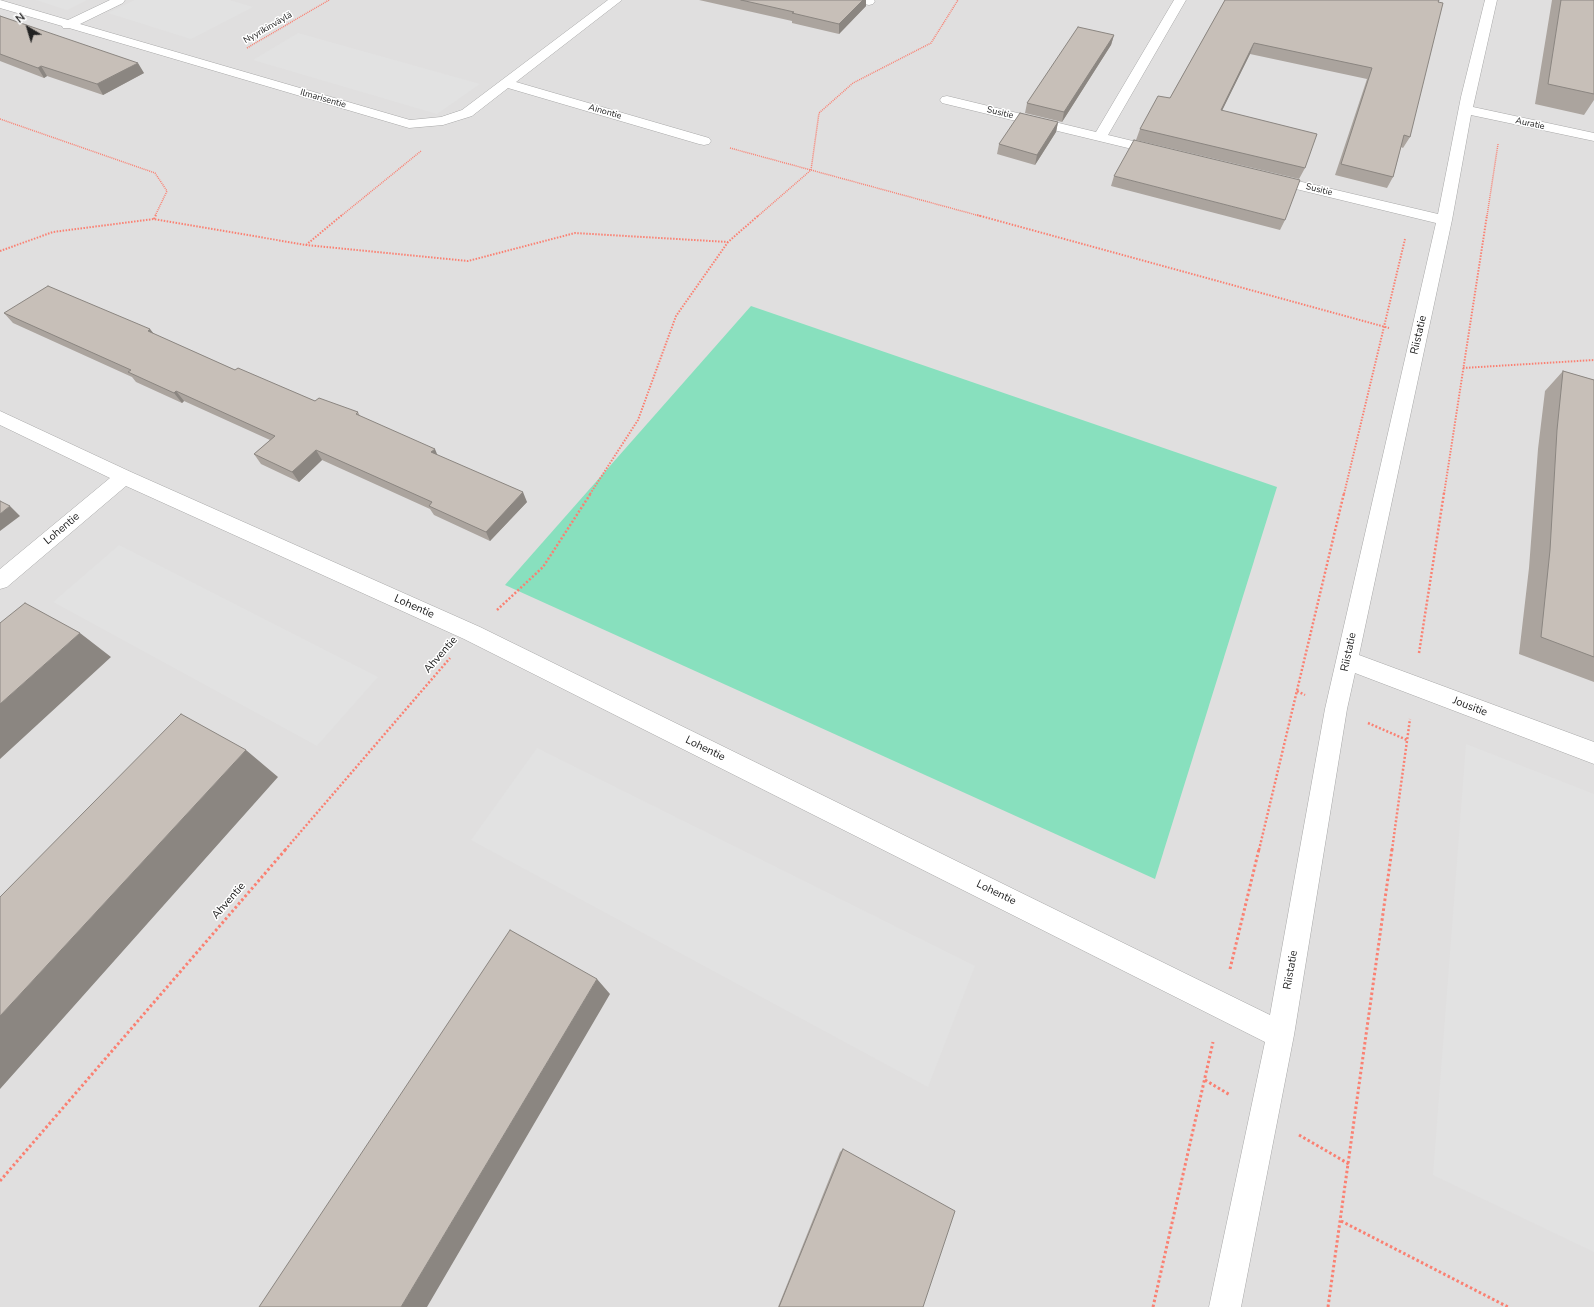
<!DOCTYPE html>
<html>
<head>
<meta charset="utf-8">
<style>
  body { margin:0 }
  #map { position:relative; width:1594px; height:1307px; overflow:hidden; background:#f2efe9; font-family:"Nunito Sans",sans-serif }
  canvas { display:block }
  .north { position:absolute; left:8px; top:8px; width:40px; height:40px; -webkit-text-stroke:3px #fff; paint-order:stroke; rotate:322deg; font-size:11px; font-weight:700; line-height:16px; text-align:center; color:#222 }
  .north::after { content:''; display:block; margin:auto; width:14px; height:18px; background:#222; clip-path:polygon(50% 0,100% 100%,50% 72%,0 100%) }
</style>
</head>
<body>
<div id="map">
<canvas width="1594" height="1307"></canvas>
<div class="north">N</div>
</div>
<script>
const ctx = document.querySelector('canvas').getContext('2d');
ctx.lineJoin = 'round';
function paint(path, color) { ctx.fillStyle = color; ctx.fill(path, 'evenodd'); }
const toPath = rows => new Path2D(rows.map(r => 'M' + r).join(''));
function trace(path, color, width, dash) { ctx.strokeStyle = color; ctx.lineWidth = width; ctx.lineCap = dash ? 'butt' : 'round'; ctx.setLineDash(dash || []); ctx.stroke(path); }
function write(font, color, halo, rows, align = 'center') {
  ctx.font = font + ' "Nunito Sans",sans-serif'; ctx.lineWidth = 3; ctx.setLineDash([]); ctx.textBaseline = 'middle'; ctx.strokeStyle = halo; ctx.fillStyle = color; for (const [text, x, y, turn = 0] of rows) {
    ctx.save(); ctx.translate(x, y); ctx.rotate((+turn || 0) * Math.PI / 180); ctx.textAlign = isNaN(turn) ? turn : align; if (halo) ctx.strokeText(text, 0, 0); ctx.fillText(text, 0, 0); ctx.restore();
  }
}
paint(toPath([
  [0,0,1594,0,1594,1307,0,1307]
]), '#e0dfdf');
paint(toPath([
  [751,306,1277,487,1155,879,505,585]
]), '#88e0be');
paint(toPath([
  [36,0,87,0,67,10],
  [135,0,229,0,253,7,191,39,108,13],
  [298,33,480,84,437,114,253,60],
  [119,545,378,677,317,746,53,602],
  [1466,744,1594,794,1594,1252,1433,1175],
  [537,748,975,966,928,1087,471,840]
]), '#e2e2e2');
const minor = toPath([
  [0,0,68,20,110,0,125,0,123,3,80,24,410,120,441,117,462,110,608,0,622,0,516,82,709,138,711,141,709,144,704,145,699,144,508,88,472,116,443,125,409,128,69,28,63,28,62,26,0,8,0,0],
  [858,0,874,0,875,1,873,4,869,5,860,3,858,0],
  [1174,0,1186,0,1108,135,1166,149,1168,152,1166,155,1161,156,942,103,940,100,942,97,947,96,1096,132,1174,0],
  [1485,0,1497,0,1473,107,1594,133,1594,141,1471,115,1452,220,1359,655,1594,742,1594,764,1355,673,1347,709,1294,1035,1241,1307,1209,1307,1265,1042,464,639,126,486,7,587,0,589,0,569,110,478,0,425,0,411,131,472,480,627,1270,1015,1325,709,1436,223,1263,181,1261,178,1263,175,1268,174,1438,214,1461,97,1485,0]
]);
trace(minor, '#a9a9a9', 1);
trace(toPath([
  [247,48,329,0],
  [0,119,155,173,167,191,155,216],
  [730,148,980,216],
  [341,216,421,151],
  [758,216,811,170,819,113,853,83,931,43,958,0],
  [1487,216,1498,144]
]), '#fa8072', 1.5, [1, 1]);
trace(toPath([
  [977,215,1389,328],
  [154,219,156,215],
  [306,245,342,215],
  [0,251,53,232,154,219,306,245,468,261,575,233,728,242,759,215],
  [1463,368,1594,360],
  [590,494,638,420,676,316,728,242],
  [1344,494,1405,239],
  [1444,494,1487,215]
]), '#fa8072', 2, [1.5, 1.5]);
trace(toPath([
  [497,610,543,567,591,493],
  [1419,653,1444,493],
  [1297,691,1305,695],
  [1368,723,1407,740],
  [285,850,450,658],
  [1259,850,1344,493],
  [1392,850,1410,719]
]), '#fa8072', 2.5, [2, 2]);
trace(toPath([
  [1230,969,1259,849],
  [1205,1080,1230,1095],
  [1299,1135,1349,1164],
  [0,1181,286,849],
  [1341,1221,1508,1307],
  [1153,1307,1213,1042],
  [1328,1307,1392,849]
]), '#fa8072', 3, [2.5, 2.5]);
paint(minor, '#fff');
paint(toPath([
  [699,0,866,0,866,6,839,34,792,23,792,21],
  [1225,0,1439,0,1410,137,1403,148,1401,147,1393,177,1387,188,1335,175,1367,79,1250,54,1222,110,1305,168,1299,179,1136,140,1140,129,1170,98],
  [1552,0,1594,0,1594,100,1584,115,1535,104],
  [0,16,144,73,103,95,47,76,44,78,0,61],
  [1114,35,1111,45,1062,122,1025,113,1027,103],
  [1058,122,1056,132,1035,165,997,154,999,144],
  [1114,176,1285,220,1280,230,1111,186],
  [4,313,150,329,153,334,235,370,315,401,358,412,360,416,437,455,527,502,490,541,434,515,430,509,322,460,299,482,261,464,254,454,270,440,184,401,182,403,136,382,132,377,13,323],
  [1563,371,1594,380,1594,682,1519,654,1529,568,1538,449,1545,391],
  [843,1149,923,1307,778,1307,840,1152]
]), '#aba49e');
paint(toPath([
  [863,0,866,0,866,6,839,34,839,24],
  [1114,35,1111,45,1062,122,1064,112],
  [1254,43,1250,54,1217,121,1221,110],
  [138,63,144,73,103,95,97,84],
  [41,66,47,76,44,78,38,68],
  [1058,122,1056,132,1035,165,1037,155],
  [150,329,158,339,148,331],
  [176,391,184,401,182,403,174,393],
  [435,449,439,459,431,452],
  [316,450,322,460,299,482,292,472],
  [523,492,527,502,490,541,486,532],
  [10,506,20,516,0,531,0,514],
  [80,633,111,657,0,759,0,704],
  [246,750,278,777,0,1089,0,1016],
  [597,979,610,994,427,1307,401,1307]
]), '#8b8681');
const building = toPath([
  [741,0,863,0,839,24,792,13,794,12,741,0],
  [1225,0,1439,0,1438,2,1443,3,1410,137,1404,135,1393,177,1341,164,1372,68,1254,43,1221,110,1317,134,1305,168,1140,129,1158,96,1170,98,1225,0],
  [1561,0,1594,0,1594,94,1548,84,1561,0],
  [0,16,138,63,97,84,41,66,38,68,0,54,0,16],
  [1078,27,1114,35,1064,112,1027,103,1078,27],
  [1020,113,1058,122,1037,155,999,144,1020,113],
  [1134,140,1300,180,1285,220,1114,176,1134,140],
  [48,286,150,329,148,331,235,370,238,368,315,401,319,398,358,412,356,414,435,449,431,452,523,492,486,532,429,506,432,502,316,450,292,472,254,454,275,436,176,391,174,393,128,372,131,370,4,313,48,286],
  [1563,371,1594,380,1594,657,1541,637,1550,550,1557,430,1563,371],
  [0,501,10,506,0,514,0,501],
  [25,603,80,633,0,704,0,623,25,603],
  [181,714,246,750,0,1016,0,897,181,714],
  [510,930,597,979,401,1307,259,1307,510,930],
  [843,1149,955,1211,923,1307,779,1307,843,1149]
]);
paint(building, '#c7bfb8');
trace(building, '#8b8681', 1);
write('9px', '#222', '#fff', [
  ["Nyyrikinväylä",268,28,-30],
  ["Ilmarisentie",323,99,16],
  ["Ainontie",605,112,16],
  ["Susitie",1000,113,14],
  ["Auratie",1530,124,12],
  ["Susitie",1319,190,14]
]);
write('11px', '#222', '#fff', [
  ["Riistatie",1419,335,-77],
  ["Lohentie",62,529,-40],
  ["Lohentie",414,607,24],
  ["Riistatie",1349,652,-78],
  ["Ahventie",441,655,-49],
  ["Jousitie",1470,707,21],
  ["Lohentie",705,749,26],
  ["Lohentie",996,893,26],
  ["Ahventie",229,901,-49],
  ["Riistatie",1291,970,-80]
]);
</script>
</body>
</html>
